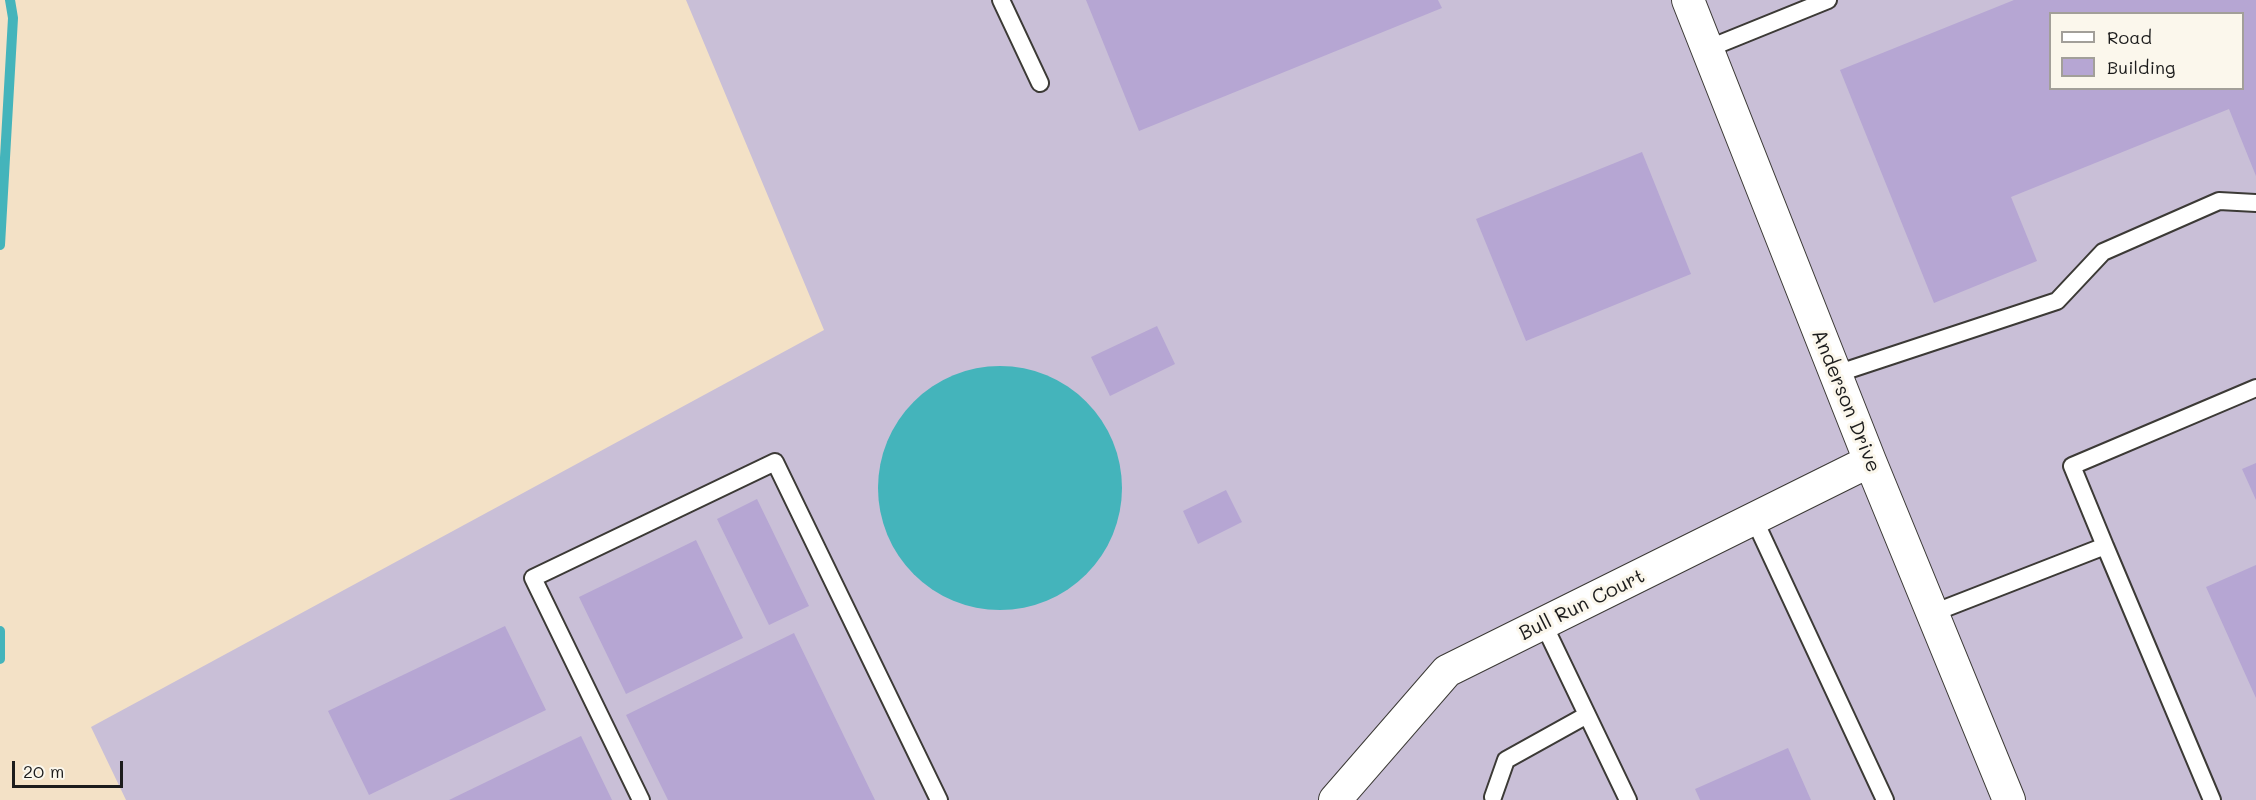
<!DOCTYPE html>
<html>
<head>
<meta charset="utf-8">
<style>
  body { margin:0 }
  #map { position:relative; width:2256px; height:800px; overflow:hidden; background:#f3e1c6; font-family:Mali,sans-serif }
  canvas { display:block }
  .legend { position:absolute; left:2049px; top:12px; width:195px; height:78px; box-sizing:border-box; background:#fbf7ec; border:2px solid #a29f99; margin:0; padding:8px 10px; list-style:none; font-size:18px; color:#1c1c1c }
  .legend li { display:flex; align-items:center; gap:12px; height:30px }
  .legend b { width:30px; border:2px solid #a29f99 }
  .scale { position:absolute; left:12px; top:761px; width:111px; height:27px; box-sizing:border-box; border:3px solid #1c1c1c; border-top:0; padding-left:8px; font-size:18px; line-height:21px; white-space:nowrap; color:#1c1c1c; -webkit-text-stroke:4px #fbf7ec; paint-order:stroke }
</style>
</head>
<body>
<div id="map">
<canvas width="2256" height="800"></canvas>
<ul class="legend">
<li><b style="height:8px;background:#fff"></b>Road</li>
<li><b style="height:16px;background:#b6a6d3"></b>Building</li>
</ul>
<div class="scale">20 m</div>
</div>
<script>
const ctx = document.querySelector('canvas').getContext('2d');
ctx.lineJoin = 'round';
function paint(path, color) { ctx.fillStyle = color; ctx.fill(path, 'evenodd'); }
const toPath = rows => new Path2D(rows.map(r => 'M' + r).join(''));
function trace(path, color, width, dash) { ctx.strokeStyle = color; ctx.lineWidth = width; ctx.lineCap = dash ? 'butt' : 'round'; ctx.setLineDash(dash || []); ctx.stroke(path); }
function write(font, color, halo, rows, align = 'center') {
  ctx.font = font + ' Mali,sans-serif'; ctx.lineWidth = 6; ctx.setLineDash([]); ctx.textBaseline = 'middle'; ctx.strokeStyle = halo; ctx.fillStyle = color; for (const [text, x, y, turn = 0] of rows) {
    ctx.save(); ctx.translate(x, y); ctx.rotate((+turn || 0) * Math.PI / 180); ctx.textAlign = isNaN(turn) ? turn : align; if (halo) ctx.strokeText(text, 0, 0); ctx.fillText(text, 0, 0); ctx.restore();
  }
}
paint(toPath([
  [686,0,2256,0,2256,800,126,800,91,727,824,330],
  [2050,14,2242,14,2242,88,2050,88]
]), '#c9bfd7');
paint(toPath([
  '878 488a122 122 0 1 1 244 0a122 122 0 1 1-244 0Z'
]), '#44b4bb');
trace(toPath([
  [0,245,13,18,10,0],
  [0,631,0,659]
]), '#44b4bb', 10);
paint(toPath([
  [1086,0,1438,0,1442,8,1139,131],
  [2014,0,2256,0,2256,176,2229,109,2011,197,2037,261,1934,303,1840,70],
  [2050,14,2242,14,2242,88,2050,88],
  [1642,152,1691,274,1526,341,1476,219],
  [1157,326,1175,364,1110,396,1091,357],
  [2256,463,2256,500,2242,469],
  [1226,490,1242,522,1198,544,1183,511],
  [757,499,809,606,769,625,717,519],
  [696,540,743,638,626,694,579,597],
  [2256,565,2256,698,2206,587],
  [505,626,546,710,369,795,328,711],
  [794,633,875,800,668,800,626,715],
  [581,736,612,800,449,800],
  [1788,748,1811,800,1700,800,1695,789]
]), '#b6a6d3');
const lane = toPath([
  [1001,0,1040,83],
  [1707,49,1828,0],
  [1836,374,2057,301,2103,252,2219,201,2256,203],
  [1754,519,1885,800],
  [2105,546,2072,466,2256,388],
  [1933,613,2105,546,2212,800],
  [1544,625,1628,800],
  [1493,797,1506,760,1587,715],
  [641,800,533,578,775,462,939,800]
]);
const street = toPath([
  [1688,0,1870,461,2009,800],
  [1335,800,1447,671,1870,461]
]);
trace(lane, '#3c3a36', 20);
trace(street, '#3c3a36', 34);
trace(lane, '#fff', 16);
trace(street, '#fff', 32);
write('20px', '#1c1c1c', '#fbf7ec', [
  ["Anderson Drive",1846,401,68],
  ["Bull Run Court",1582,605,-26]
]);
</script>
</body>
</html>
